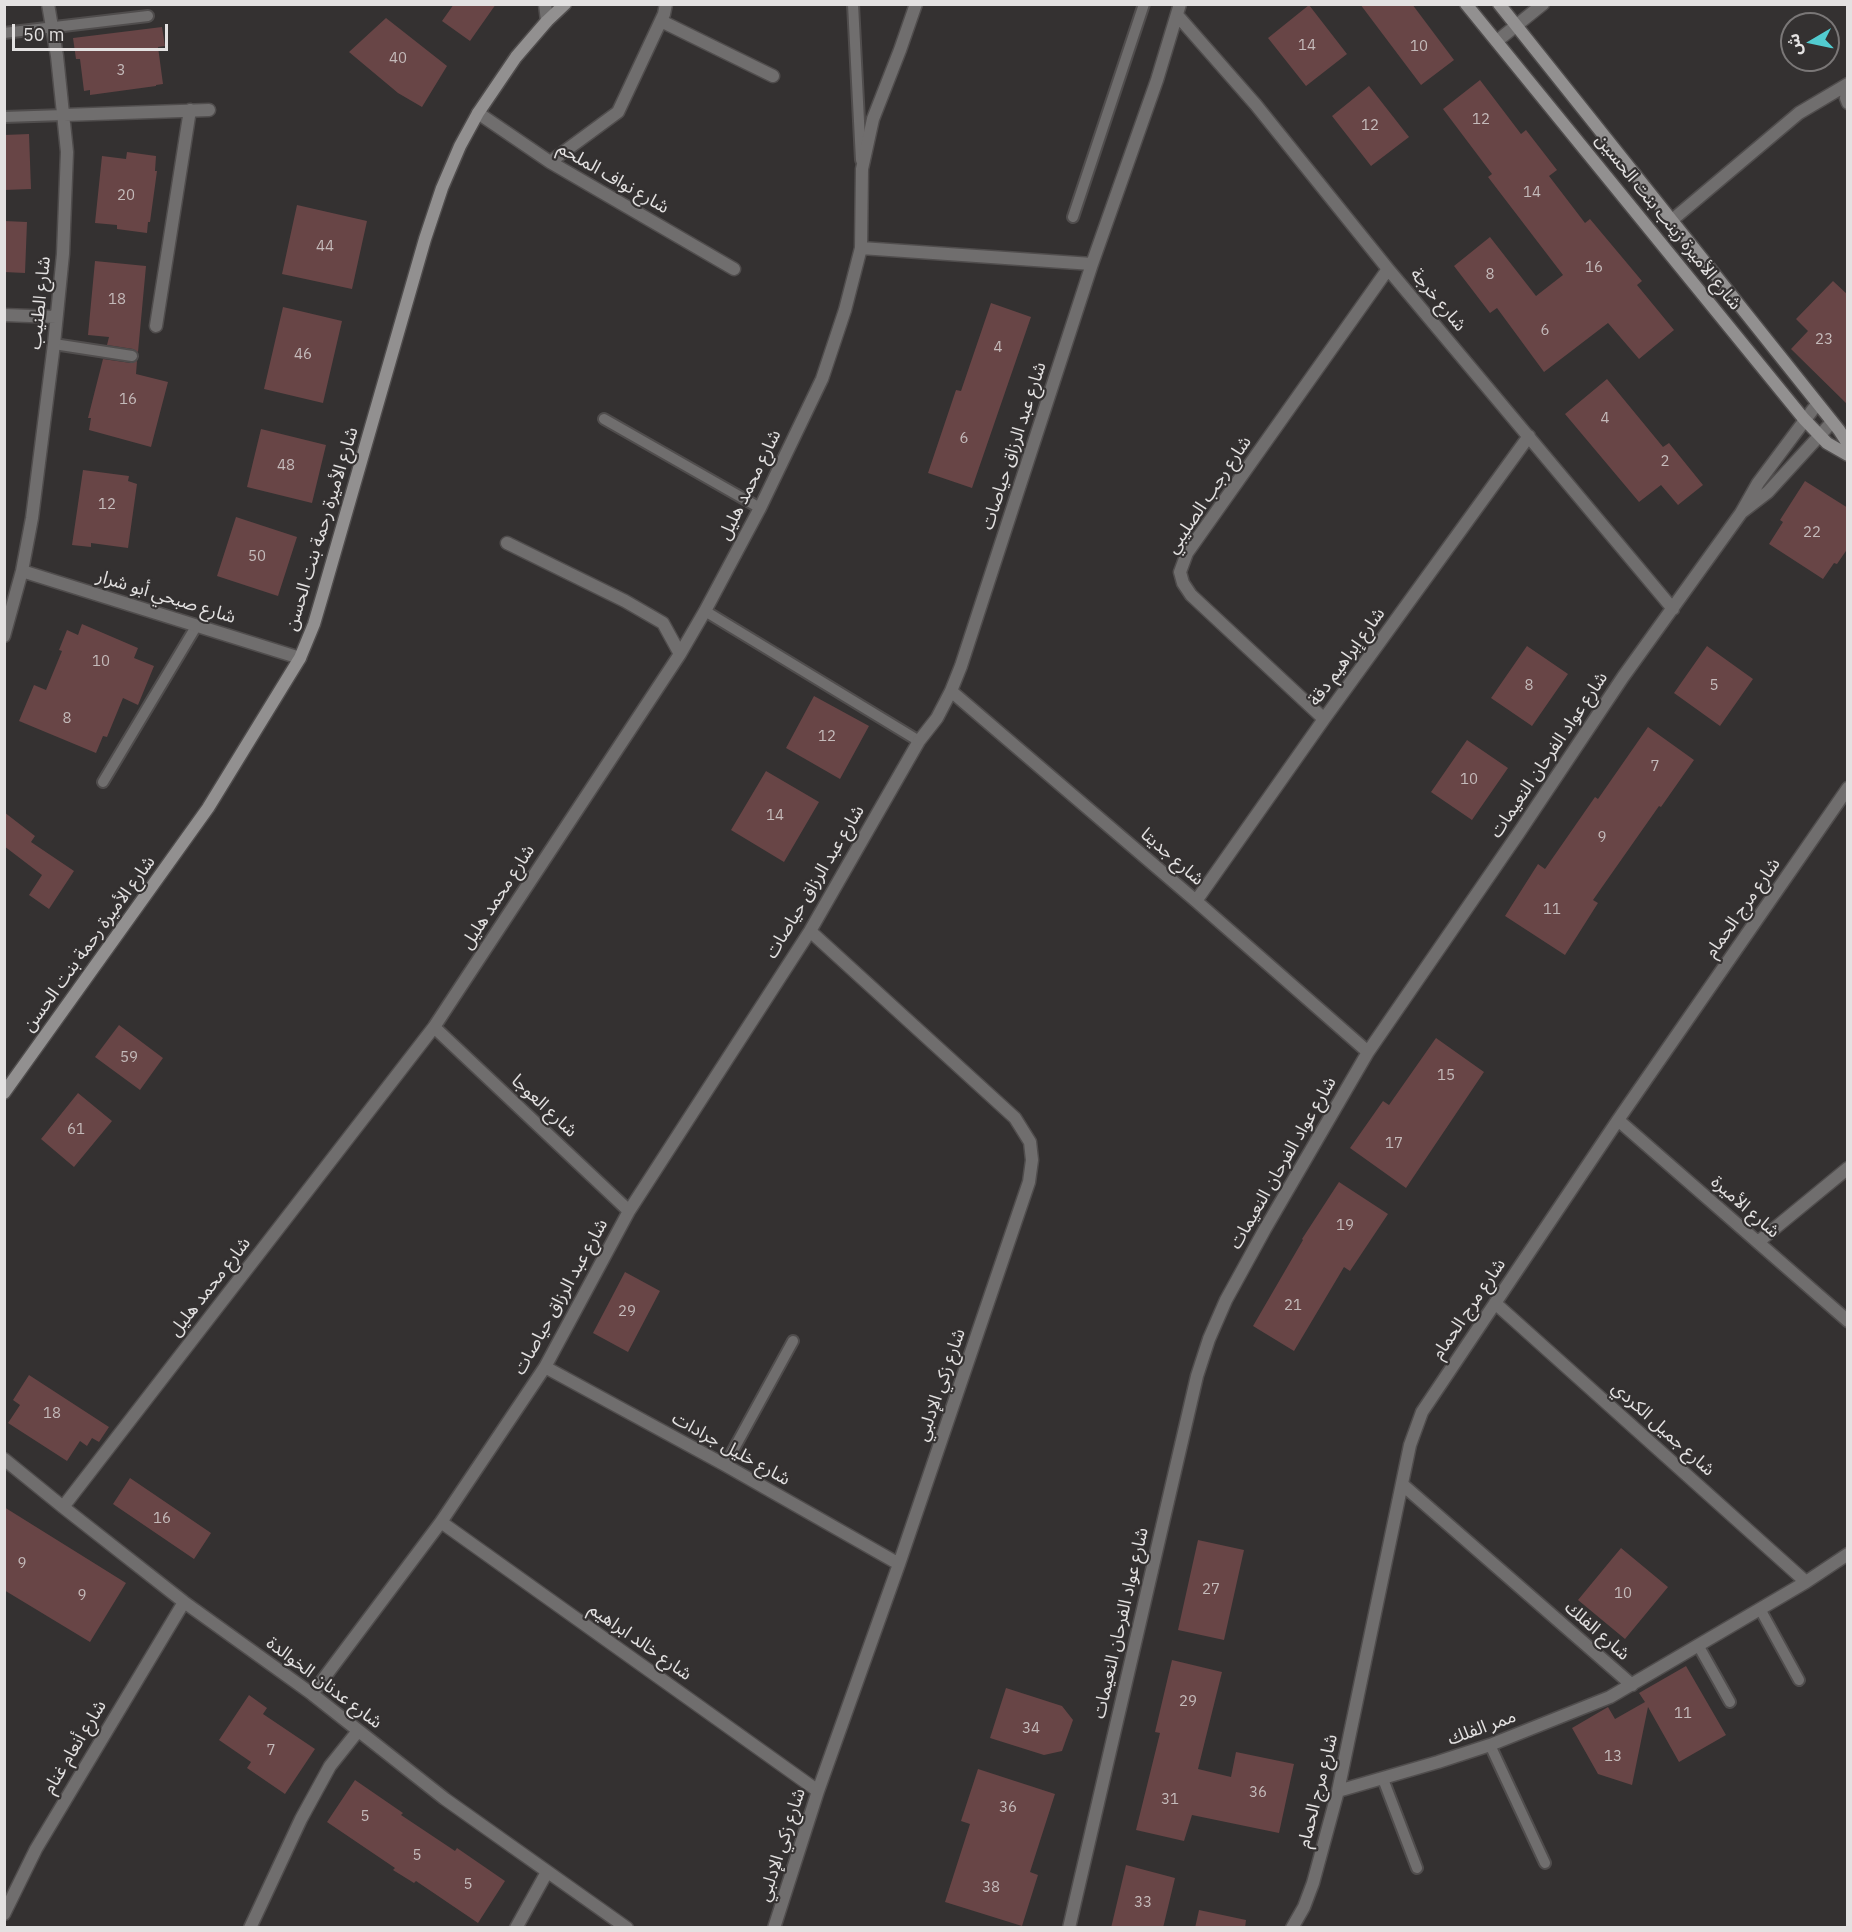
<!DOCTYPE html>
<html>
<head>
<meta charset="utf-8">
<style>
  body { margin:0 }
  #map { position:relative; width:1852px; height:1932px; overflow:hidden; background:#343131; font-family:"IBM Plex Sans","Noto Sans Arabic",sans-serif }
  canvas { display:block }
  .frame { position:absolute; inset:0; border:6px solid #e3e1e1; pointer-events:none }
  .north { position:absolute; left:1780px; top:12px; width:60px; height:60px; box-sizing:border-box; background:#343131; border:2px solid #7a7777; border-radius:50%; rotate:261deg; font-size:16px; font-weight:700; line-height:24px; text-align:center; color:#e3e1e1 }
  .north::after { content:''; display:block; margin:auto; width:21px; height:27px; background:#52ccd0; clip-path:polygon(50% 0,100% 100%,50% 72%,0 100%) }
  .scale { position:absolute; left:12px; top:24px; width:156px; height:27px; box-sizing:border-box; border:3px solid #e3e1e1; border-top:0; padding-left:8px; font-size:18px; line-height:21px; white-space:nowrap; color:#e3e1e1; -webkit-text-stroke:4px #343131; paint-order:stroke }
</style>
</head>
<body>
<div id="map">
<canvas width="1852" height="1932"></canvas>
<div class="frame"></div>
<div class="north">ش</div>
<div class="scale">50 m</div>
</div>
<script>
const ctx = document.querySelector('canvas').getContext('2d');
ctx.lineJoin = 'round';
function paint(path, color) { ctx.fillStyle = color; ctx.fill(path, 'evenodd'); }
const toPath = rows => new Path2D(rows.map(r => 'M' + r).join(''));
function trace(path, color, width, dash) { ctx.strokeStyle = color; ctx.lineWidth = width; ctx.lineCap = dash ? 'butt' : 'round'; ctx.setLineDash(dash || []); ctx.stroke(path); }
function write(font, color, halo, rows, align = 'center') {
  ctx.font = font + ' "IBM Plex Sans","Noto Sans Arabic",sans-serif'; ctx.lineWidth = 4.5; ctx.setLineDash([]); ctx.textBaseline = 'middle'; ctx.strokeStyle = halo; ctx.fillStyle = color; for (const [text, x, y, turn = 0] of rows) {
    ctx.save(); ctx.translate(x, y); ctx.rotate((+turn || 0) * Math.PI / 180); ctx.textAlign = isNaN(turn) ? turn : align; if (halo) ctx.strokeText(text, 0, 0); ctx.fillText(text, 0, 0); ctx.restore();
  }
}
paint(toPath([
  [454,4,496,4,470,41,442,21],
  [1360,4,1412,4,1454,60,1421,85],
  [1309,5,1347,54,1306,86,1268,38],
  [386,18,447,66,422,107,398,93,349,52],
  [162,27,165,46,158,47,163,84,156,85,156,86,90,95,90,90,84,91,80,59,76,59,73,38],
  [1480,80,1521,134,1526,130,1557,170,1549,176,1585,223,1590,219,1642,281,1637,285,1674,330,1639,359,1608,323,1544,372,1497,308,1490,313,1454,266,1490,237,1536,296,1563,275,1488,177,1492,174,1443,109],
  [1369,86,1409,137,1371,166,1332,116],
  [29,134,31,189,4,190,4,135],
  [127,152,156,156,155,171,157,171,150,222,148,222,147,233,117,229,117,225,95,223,102,156,126,159],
  [297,205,367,221,352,289,282,274],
  [4,221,27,222,25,273,4,272],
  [95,261,146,266,138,352,133,349,107,345,109,337,88,335],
  [1833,281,1848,295,1848,405,1791,349,1808,331,1796,319],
  [991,303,1031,317,972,488,928,473,956,390,961,391],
  [283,307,342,321,323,403,264,389],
  [103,359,131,363,137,361,136,374,168,382,151,447,89,430,91,418,88,418],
  [1607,379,1663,447,1669,443,1703,485,1678,505,1661,485,1639,502,1565,414],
  [261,429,326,445,312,503,247,487],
  [83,470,129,476,128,481,137,484,128,548,91,543,91,547,72,545],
  [1805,481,1848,508,1848,548,1837,564,1834,563,1823,579,1769,544,1783,522,1780,520],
  [236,517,297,537,278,596,217,576],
  [82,624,138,648,134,658,154,666,138,705,123,698,107,737,103,736,96,753,19,721,34,685,46,690,62,651,59,650,67,630,78,635],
  [1527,646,1568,674,1532,726,1491,698],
  [1707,646,1753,679,1720,726,1674,693],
  [814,696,869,726,840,779,786,748],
  [1648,727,1694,760,1661,807,1659,806,1593,900,1598,903,1565,955,1505,916,1538,864,1545,869,1595,797,1598,799],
  [1467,740,1508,768,1472,820,1431,792],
  [766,771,819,802,784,862,731,830],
  [4,812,35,836,31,842,74,871,49,909,29,895,42,875,4,846],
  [119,1025,163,1058,140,1090,95,1057],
  [1436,1038,1484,1072,1406,1188,1350,1148,1383,1101,1389,1105],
  [78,1093,112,1121,74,1167,41,1139],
  [1339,1182,1388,1214,1350,1271,1344,1267,1294,1351,1253,1326,1303,1240,1302,1239],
  [625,1272,660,1291,628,1352,593,1333],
  [29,1375,109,1427,99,1442,92,1438,87,1446,80,1441,67,1461,8,1423,20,1405,13,1400],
  [130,1478,211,1533,194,1559,113,1504],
  [4,1507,126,1583,90,1642,4,1590],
  [1198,1540,1244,1550,1224,1640,1178,1630],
  [1621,1548,1668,1587,1625,1639,1578,1600],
  [1172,1660,1222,1672,1198,1769,1231,1777,1236,1752,1294,1764,1279,1833,1192,1815,1184,1841,1136,1830,1160,1733,1155,1732],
  [1686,1666,1726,1735,1679,1762,1648,1707,1632,1785,1598,1774,1572,1728,1608,1707,1615,1719,1645,1702,1639,1693],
  [1006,1688,1062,1706,1073,1720,1062,1751,1044,1755,990,1738],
  [249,1695,267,1708,263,1714,315,1749,285,1794,247,1768,251,1762,219,1740],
  [978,1769,1055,1794,1030,1872,1038,1875,1022,1926,945,1902,970,1824,961,1821],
  [355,1780,403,1813,401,1815,455,1851,457,1848,505,1881,478,1923,416,1881,414,1883,393,1870,395,1868,327,1822],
  [1126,1865,1175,1878,1163,1928,1111,1928],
  [1199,1910,1246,1920,1245,1928,1195,1928]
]), '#684546');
const lane = toPath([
  [853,4,861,160],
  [4,33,148,16],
  [4,117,64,115],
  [1073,217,1144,4],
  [54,344,132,356],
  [604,419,760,508],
  [705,611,919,741],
  [103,782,197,625],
  [725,1465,793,1341],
  [1760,1609,1799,1680],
  [1698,1645,1730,1702],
  [1490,1745,1545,1863],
  [1383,1779,1417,1868]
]);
const street = toPath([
  [545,4,547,21],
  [1177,15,1256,105,1388,269,1673,609],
  [661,21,773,76],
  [1497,41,1543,4],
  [1848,92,1846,98,1848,103],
  [478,113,550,162,734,269],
  [64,115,209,110],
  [550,162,618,112,664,14,666,4],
  [1671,221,1799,113,1848,84],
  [861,248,1092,264],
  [4,315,56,317],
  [156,326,190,110],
  [1742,512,1768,492,1832,422],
  [507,543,625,601,663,623,680,654],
  [22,571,300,658],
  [4,636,22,571,32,518,54,344,63,254,67,152,57,56,48,4],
  [951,691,1196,901,1368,1052],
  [1324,719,1191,595,1183,583,1180,572,1187,553,1388,269],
  [1196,901,1324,719,1529,436],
  [434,1027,629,1211],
  [1618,1120,1848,1321],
  [1758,1242,1848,1168],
  [1495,1303,1806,1582],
  [545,1367,725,1465,899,1564],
  [4,1459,63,1507,184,1602,312,1694,445,1799,627,1928],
  [1403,1485,1632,1685],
  [63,1507,434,1027,680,654,705,611,760,508,822,379,845,310,861,248,862,169,873,119,900,50,916,4],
  [441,1522,818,1791],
  [312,1694,441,1522,545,1367,629,1211,810,931,919,741,937,718,951,691,961,666,1092,264,1157,80,1180,4],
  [1338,1791,1438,1762,1490,1745,1610,1697,1806,1582,1848,1554],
  [4,1914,36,1849,184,1602],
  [250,1928,301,1819,330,1766,358,1731],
  [516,1928,547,1872],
  [774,1928,818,1791,899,1564,1029,1182,1032,1160,1030,1142,1015,1118,810,931],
  [1069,1928,1197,1376,1209,1339,1226,1300,1265,1229,1368,1052,1518,834,1623,677,1741,513,1758,483,1817,404],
  [1292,1928,1304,1907,1313,1883,1338,1791,1410,1445,1422,1412,1618,1120,1848,788]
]);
const secondary = toPath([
  [1466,4,1804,419,1827,443,1848,455],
  [1499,4,1839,430,1848,444],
  [4,1093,208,808,300,658,314,624,324,590,425,239,442,188,460,146,478,113,516,57,547,21,565,4]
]);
trace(lane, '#504d4d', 14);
trace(street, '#504d4d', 15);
trace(secondary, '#504d4d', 15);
trace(lane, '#706e6e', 10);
trace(street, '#706e6e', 12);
trace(secondary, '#929090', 12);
write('15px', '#c4baba', null, [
  ["14",1307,46],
  ["10",1419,47],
  ["40",398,59],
  ["3",121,71],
  ["12",1481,120],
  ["12",1370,126],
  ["14",1532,193],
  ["20",126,196],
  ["44",325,247],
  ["16",1594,268],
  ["8",1490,275],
  ["18",117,300],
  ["6",1545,331],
  ["23",1824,340],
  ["4",998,348],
  ["46",303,355],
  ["16",128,400],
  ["4",1605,419],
  ["6",964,439],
  ["2",1665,462],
  ["48",286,466],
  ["12",107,505],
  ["22",1812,533],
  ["50",257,557],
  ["10",101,662],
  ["8",1529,686],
  ["5",1714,686],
  ["8",67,719],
  ["12",827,737],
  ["7",1655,767],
  ["10",1469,780],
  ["14",775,816],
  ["9",1602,838],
  ["11",1552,910],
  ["59",129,1058],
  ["15",1446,1076],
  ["61",76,1130],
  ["17",1394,1144],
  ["19",1345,1226],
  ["21",1293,1306],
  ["29",627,1312],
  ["18",52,1414],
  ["16",162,1519],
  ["9",22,1564],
  ["27",1211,1590],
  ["10",1623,1594],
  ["9",82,1596],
  ["29",1188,1702],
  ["11",1683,1714],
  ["34",1031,1729],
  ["7",271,1751],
  ["13",1613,1757],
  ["36",1258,1793],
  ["31",1170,1800],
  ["36",1008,1808],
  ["5",365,1817],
  ["5",417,1856],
  ["5",468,1885],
  ["38",991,1888],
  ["33",1143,1903]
]);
write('18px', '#e3e1e1', '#343131', [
  ["شارع نواف الملحم",613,178,30],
  ["شارع الأميرة زينب بنت الحسين",1668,222,51],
  ["شارع خرجة",1438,300,50],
  ["شارع الطنيب",40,303,-84],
  ["شارع عبد الرزاق حياصات",1014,446,-72],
  ["شارع محمد هليل",750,485,-64],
  ["شارع رجب الصليبي",1209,495,-56],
  ["شارع الأميرة رحمة بنت الحسن",322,529,-73],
  ["شارع صبحي أبو شرار",166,597,17],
  ["شارع إبراهيم دقة",1347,657,-54],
  ["شارع عواد الفرحان النعيمات",1549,755,-56],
  ["شارع جديتا",1172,857,41],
  ["شارع عبد الرزاق حياصات",815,882,-59],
  ["شارع محمد هليل",498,897,-57],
  ["شارع مرج الحمام",1743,908,-55],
  ["شارع الأميرة رحمة بنت الحسن",89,944,-54],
  ["شارع العوجا",544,1106,43],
  ["شارع عواد الفرحان النعيمات",1283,1163,-60],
  ["شارع الأميرة",1745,1207,41],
  ["شارع محمد هليل",210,1287,-52],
  ["شارع عبد الرزاق حياصات",561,1297,-61],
  ["شارع مرج الحمام",1469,1309,-56],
  ["شارع زكي الإدلبي",941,1385,-71],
  ["شارع جميل الكردي",1663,1429,42],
  ["شارع خليل جرادات",731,1449,29],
  ["شارع عواد الفرحان النعيمات",1121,1623,-77],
  ["شارع الفلك",1597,1631,41],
  ["شارع خالد ابراهيم",640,1642,35],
  ["شارع عدنان الخوالدة",324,1683,37],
  ["ممر الفلك",1482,1728,-20],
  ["شارع أنعام غنام",75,1747,-59],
  ["شارع مرج الحمام",1318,1791,-76],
  ["شارع زكي الإدلبي",782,1845,-72]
]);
</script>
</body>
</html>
